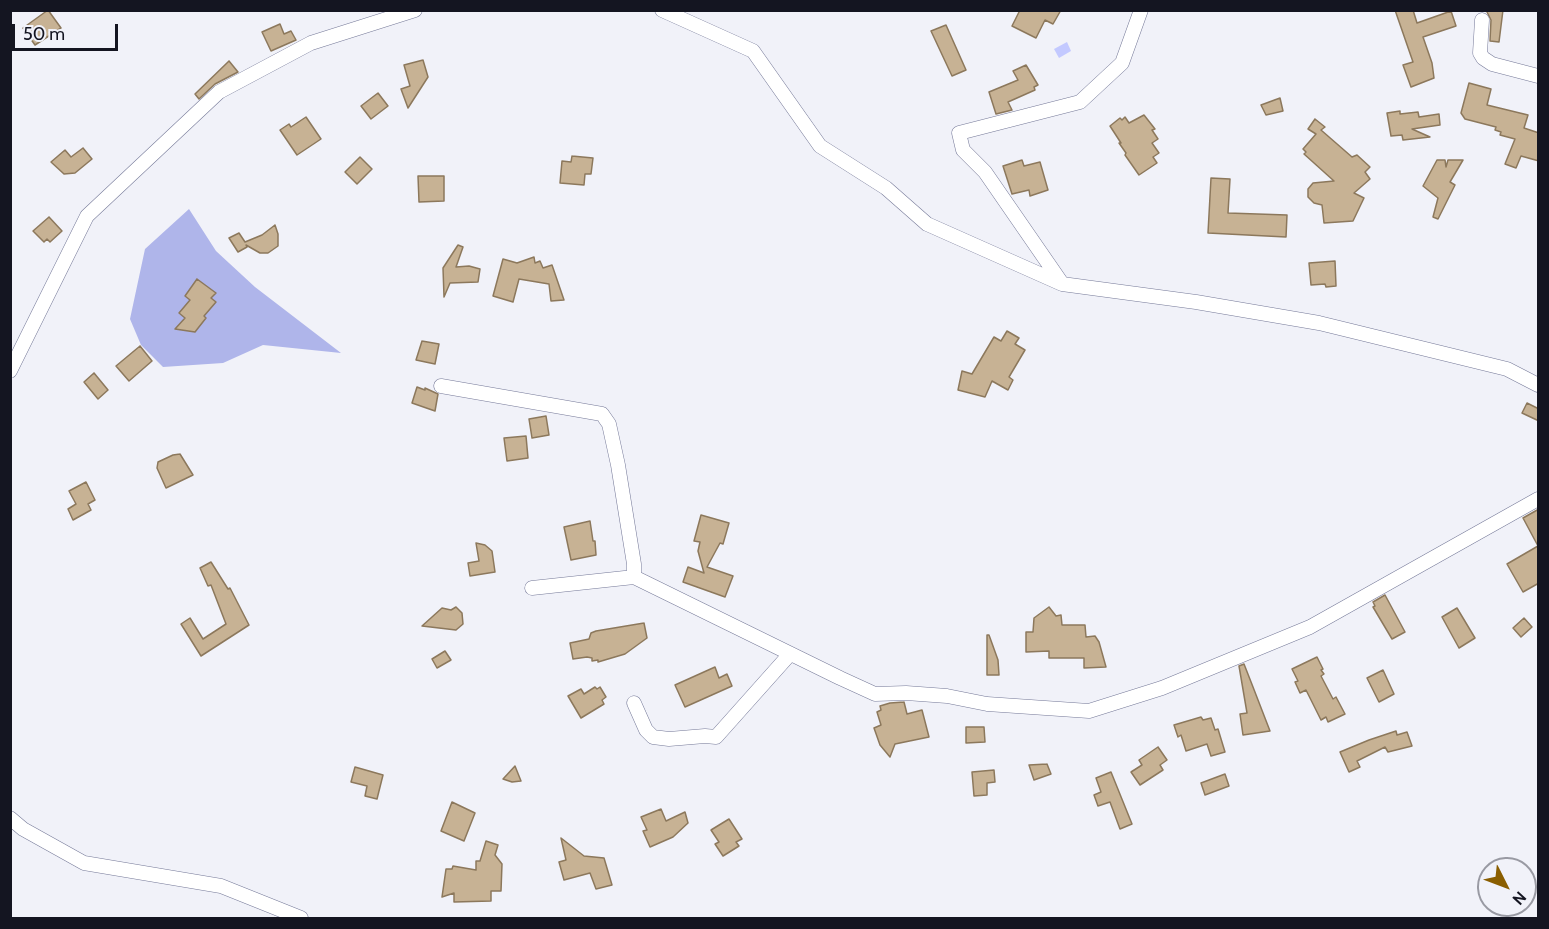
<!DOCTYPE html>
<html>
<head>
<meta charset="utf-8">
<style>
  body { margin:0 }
  #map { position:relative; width:1549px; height:929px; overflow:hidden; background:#f1f2f9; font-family:Cabin,sans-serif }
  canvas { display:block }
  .frame { position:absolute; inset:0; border:12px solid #141521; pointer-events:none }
  .north { position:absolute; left:1477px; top:857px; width:60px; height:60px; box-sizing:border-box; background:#f1f2f9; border:2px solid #999aa3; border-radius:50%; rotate:132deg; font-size:16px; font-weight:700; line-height:24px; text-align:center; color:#141521 }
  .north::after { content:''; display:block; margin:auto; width:21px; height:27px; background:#8a5e00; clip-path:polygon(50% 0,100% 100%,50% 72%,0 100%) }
  .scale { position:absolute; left:12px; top:24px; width:106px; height:27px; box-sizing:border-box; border:3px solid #141521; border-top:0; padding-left:8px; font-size:18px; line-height:21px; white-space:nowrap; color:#141521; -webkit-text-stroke:4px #f1f2f9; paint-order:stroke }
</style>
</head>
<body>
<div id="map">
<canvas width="1549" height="929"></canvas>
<div class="frame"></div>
<div class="north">N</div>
<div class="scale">50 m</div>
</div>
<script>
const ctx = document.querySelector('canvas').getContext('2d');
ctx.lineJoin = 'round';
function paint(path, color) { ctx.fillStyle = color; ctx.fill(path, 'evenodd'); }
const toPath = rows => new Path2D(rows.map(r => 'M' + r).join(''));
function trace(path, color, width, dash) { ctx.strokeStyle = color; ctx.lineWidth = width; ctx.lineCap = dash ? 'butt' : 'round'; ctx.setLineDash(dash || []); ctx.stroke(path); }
paint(toPath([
  [189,209,216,251,255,287,341,353,263,345,223,363,163,367,141,345,130,319,145,249]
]), '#afb5ea');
paint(toPath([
  [1067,42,1071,51,1059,58,1054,49]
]), '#c3c9ff');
const building = toPath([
  [48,10,61,28,35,45,23,28,48,10],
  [1020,10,1061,10,1053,24,1045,20,1036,38,1012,26,1020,10],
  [1395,10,1413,10,1417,23,1451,11,1456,26,1423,37,1432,63,1434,78,1411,87,1403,65,1413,62,1395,10],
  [1486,10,1503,10,1499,42,1490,41,1491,20,1486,10],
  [280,24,284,34,291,31,296,40,271,51,262,32,280,24],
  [946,25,966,70,952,76,931,31,946,25],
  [423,60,428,77,408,108,401,89,410,86,404,65,423,60],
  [229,61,238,72,215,84,199,99,195,94,229,61],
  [1026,65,1038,85,1034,87,1035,90,1008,102,1012,110,996,114,989,92,1018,80,1013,71,1026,65],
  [1469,83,1491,89,1487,105,1528,115,1524,128,1539,133,1539,161,1521,156,1516,168,1505,164,1515,139,1500,135,1501,132,1495,130,1496,127,1465,119,1461,113,1469,83],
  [378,93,388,106,371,119,361,106,378,93],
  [1280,98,1283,111,1266,115,1261,105,1280,98],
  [1400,111,1400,114,1418,112,1419,117,1439,114,1440,125,1412,129,1430,137,1403,140,1402,135,1391,136,1387,113,1400,111],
  [1144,115,1155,129,1152,130,1158,139,1152,143,1159,153,1153,157,1157,163,1139,175,1125,155,1126,153,1119,143,1121,143,1110,126,1120,118,1122,120,1125,117,1129,123,1144,115],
  [306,117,321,139,297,155,280,130,289,124,291,127,306,117],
  [1315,119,1325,127,1321,130,1352,157,1357,155,1370,167,1365,172,1370,179,1354,193,1364,198,1353,221,1324,223,1322,205,1314,203,1308,197,1308,189,1313,183,1334,181,1304,154,1306,152,1303,149,1316,134,1308,129,1315,119],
  [83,148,92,159,75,173,64,174,51,162,65,150,71,157,83,148],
  [572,156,593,158,591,174,585,174,584,185,560,183,562,161,571,162,572,156],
  [360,157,372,169,357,184,345,172,360,157],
  [1022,160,1024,166,1040,162,1048,190,1030,196,1029,190,1012,194,1003,166,1022,160],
  [1437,160,1445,160,1446,167,1448,160,1463,160,1450,182,1455,185,1438,219,1433,217,1438,198,1423,186,1437,160],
  [418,176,444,176,444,201,419,202,418,176],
  [1211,178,1230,179,1228,213,1287,215,1286,237,1208,233,1211,178],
  [49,217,62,231,50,242,47,239,44,242,33,231,49,217],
  [275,225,278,234,278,246,268,253,260,253,246,245,247,247,238,252,229,238,239,233,245,242,262,235,275,225],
  [458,245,463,247,456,267,469,266,480,269,478,282,450,283,444,297,443,268,458,245],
  [534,257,535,263,540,261,543,268,552,265,564,300,551,301,549,284,519,279,513,302,493,296,503,259,517,263,534,257],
  [1335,261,1336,286,1326,287,1325,284,1311,285,1309,263,1335,261],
  [197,279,216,293,211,298,216,302,204,316,206,318,195,332,175,329,185,318,179,313,190,300,185,296,197,279],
  [1007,331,1019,338,1015,344,1025,350,1009,377,1013,380,1008,390,992,381,985,397,958,390,962,371,972,374,994,337,1001,341,1007,331],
  [422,341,439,344,435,364,416,360,422,341],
  [140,346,152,361,129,381,116,366,140,346],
  [94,373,108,390,98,399,84,382,94,373],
  [417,387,425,390,425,388,438,394,435,411,412,403,417,387],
  [1527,403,1539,409,1539,421,1522,413,1527,403],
  [546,416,549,435,532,438,529,419,546,416],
  [526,436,528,458,507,461,504,438,526,436],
  [180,454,193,475,166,488,157,468,158,462,173,455,180,454],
  [86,482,95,500,88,504,91,510,73,520,68,509,76,504,69,491,86,482],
  [1539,509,1539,583,1523,592,1507,564,1538,546,1523,518,1539,509],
  [701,515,729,523,723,544,720,543,707,567,733,576,725,597,683,582,688,567,704,573,698,551,700,542,694,541,701,515],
  [590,521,593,541,595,541,596,555,571,560,564,527,590,521],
  [476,543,485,545,492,551,495,572,470,576,468,563,479,561,476,543],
  [211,562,228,589,230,588,249,625,201,656,181,624,190,618,203,639,226,624,211,585,208,586,200,568,211,562],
  [1385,595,1405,632,1392,639,1373,607,1375,606,1373,602,1385,595],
  [456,607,462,613,463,624,456,630,422,626,442,608,451,610,456,607],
  [1049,607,1056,616,1061,615,1062,625,1085,625,1086,637,1095,636,1099,642,1106,667,1084,668,1084,658,1049,658,1049,651,1026,652,1026,632,1033,632,1034,618,1049,607],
  [1457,608,1475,638,1459,648,1442,617,1457,608],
  [1524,618,1532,627,1521,637,1513,628,1524,618],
  [644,623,647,638,625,654,598,662,598,660,592,661,592,658,587,657,573,659,570,643,589,639,591,633,596,631,644,623],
  [987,635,989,635,998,660,999,675,987,675,987,635],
  [445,651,451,660,437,668,432,659,445,651],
  [1317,657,1323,669,1321,670,1324,674,1321,676,1333,699,1336,697,1345,714,1328,722,1326,717,1321,720,1306,690,1300,693,1295,682,1298,681,1292,669,1317,657],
  [1244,664,1253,687,1270,731,1243,735,1240,714,1247,713,1239,666,1244,664],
  [715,667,719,678,727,674,732,686,685,707,675,685,715,667],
  [1383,670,1394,694,1379,702,1367,678,1383,670],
  [595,687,597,689,600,687,606,697,602,700,604,704,581,718,568,696,581,689,584,694,595,687],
  [904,702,907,714,922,710,929,737,895,744,890,757,880,745,874,728,881,725,877,712,881,710,880,706,890,703,904,702],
  [1201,717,1203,720,1211,718,1215,730,1218,729,1225,752,1211,756,1207,744,1186,751,1181,735,1178,737,1174,725,1201,717],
  [966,727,984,727,985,742,966,743,966,727],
  [1396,731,1397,735,1407,732,1412,746,1388,752,1385,747,1357,761,1360,767,1349,772,1340,752,1369,740,1396,731],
  [1158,747,1167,760,1160,765,1163,770,1140,785,1131,772,1142,765,1139,760,1158,747],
  [1047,764,1051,774,1034,780,1029,765,1047,764],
  [515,766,521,781,512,782,503,779,515,766],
  [355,767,383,775,377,799,365,796,367,786,351,782,355,767],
  [994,770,995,782,987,783,987,795,974,796,972,772,994,770],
  [1111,772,1132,824,1120,829,1110,802,1098,806,1094,795,1101,792,1096,778,1111,772],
  [1225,774,1229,786,1205,795,1201,783,1225,774],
  [452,802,475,813,464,841,441,831,452,802],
  [661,809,666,821,685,812,688,823,673,837,650,847,643,831,647,830,641,817,661,809],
  [729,819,742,839,736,842,739,846,723,856,715,844,719,842,711,830,729,819],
  [561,838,584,856,604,858,612,885,596,889,590,873,564,880,559,862,566,860,561,838],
  [486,841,498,845,495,855,502,864,501,891,491,891,491,901,454,902,454,893,442,897,446,869,452,869,453,866,476,870,476,861,480,861,486,841]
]);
paint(building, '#c7b294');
trace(building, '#8c785c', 1.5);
const street = toPath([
  [662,10,753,51,820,146,886,188,927,224,1062,284,1196,302,1319,323,1507,369,1538,385],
  [1482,20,1480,53,1483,58,1492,64,1538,76],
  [1061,282,985,172,963,150,959,133,1080,102,1122,63,1141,10],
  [10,371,87,216,219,92,311,43,415,10],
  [441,386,602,414,609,424,618,465,634,564,634,577,840,678,875,694,906,693,947,696,987,704,1089,711,1162,688,1310,627,1538,499],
  [532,588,634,577],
  [634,703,646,730,653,737,669,739,705,736,716,737,790,654],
  [10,818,23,829,84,863,221,886,301,918]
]);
trace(street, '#757998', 15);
trace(street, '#fff', 14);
</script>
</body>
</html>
